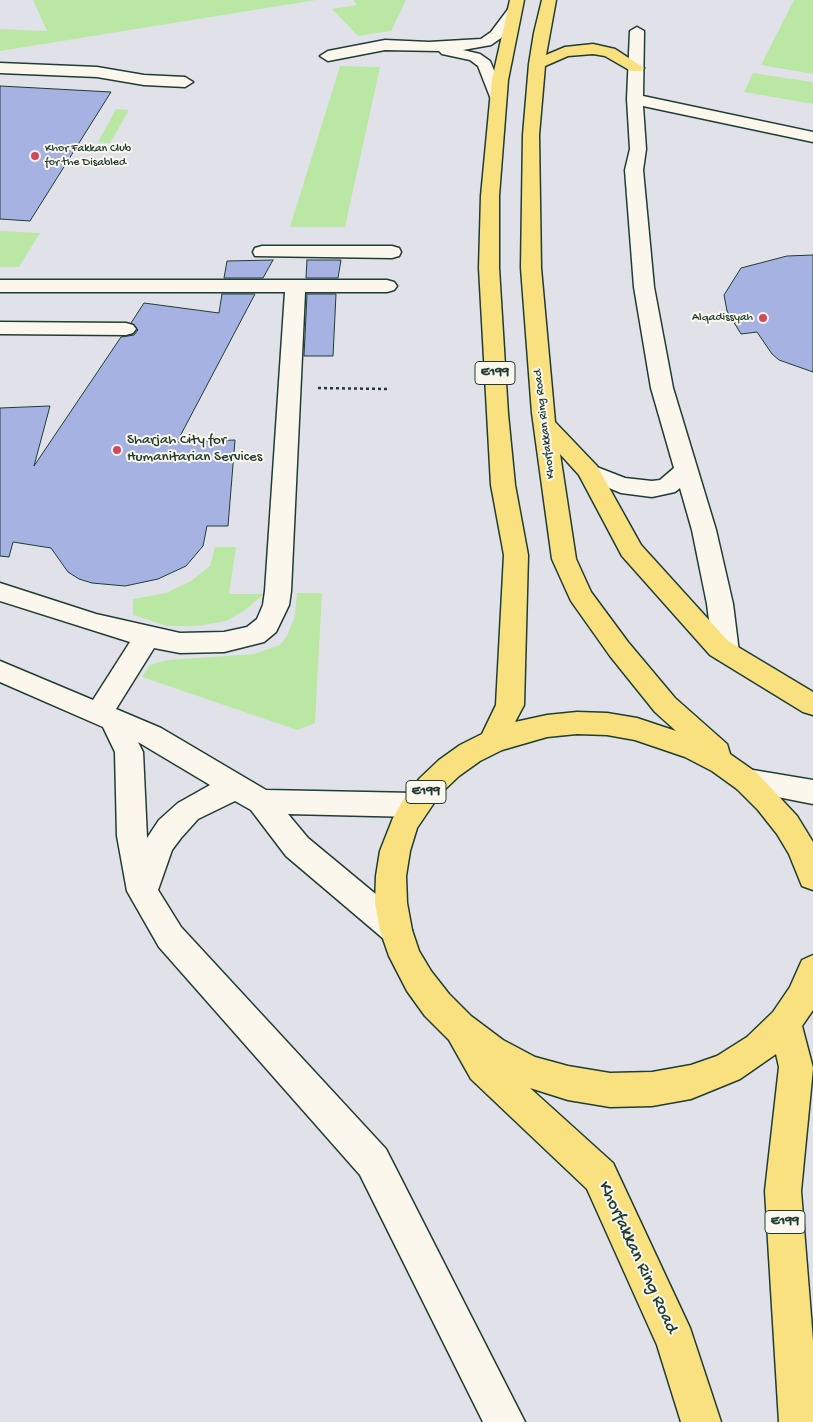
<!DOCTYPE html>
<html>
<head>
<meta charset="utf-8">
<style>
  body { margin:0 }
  canvas { display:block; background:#e1e2e9 }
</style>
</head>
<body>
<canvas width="813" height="1422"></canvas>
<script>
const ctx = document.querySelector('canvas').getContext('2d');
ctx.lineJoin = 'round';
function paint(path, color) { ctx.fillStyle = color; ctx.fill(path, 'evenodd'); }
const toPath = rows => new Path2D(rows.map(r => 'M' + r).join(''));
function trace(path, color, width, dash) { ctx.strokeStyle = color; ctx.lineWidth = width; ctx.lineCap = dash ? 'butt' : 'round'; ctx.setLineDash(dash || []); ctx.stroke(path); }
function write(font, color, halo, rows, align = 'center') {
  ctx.font = font + ' "Gochi Hand",sans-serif'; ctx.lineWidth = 4; ctx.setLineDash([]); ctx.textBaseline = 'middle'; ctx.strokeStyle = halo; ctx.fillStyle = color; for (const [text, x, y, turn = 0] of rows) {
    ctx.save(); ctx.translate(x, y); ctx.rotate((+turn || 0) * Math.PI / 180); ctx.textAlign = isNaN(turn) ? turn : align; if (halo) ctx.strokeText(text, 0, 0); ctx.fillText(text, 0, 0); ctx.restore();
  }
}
paint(toPath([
  [33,0,316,0,0,51,0,29,47,31],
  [353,0,406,0,391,31,358,36,332,9,357,5],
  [794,0,813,0,813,74,761,65],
  [340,66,380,67,345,227,290,227],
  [753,73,813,82,813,104,744,92],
  [116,109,129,110,110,143,98,142],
  [0,231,40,233,19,267,0,267],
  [215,547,236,547,229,594,264,594,244,611,226,621,198,626,167,626,133,615,133,599,166,593,191,581,210,566],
  [297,593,322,593,315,723,297,730,142,677,150,665,168,660,254,654,280,645,287,636,295,616]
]), '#bbe7a4');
const building = toPath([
  [0,86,111,92,30,221,0,219,0,86],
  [813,255,813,372,779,360,772,354,757,332,741,334,727,311,724,295,741,268,787,256,813,255],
  [273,260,263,278,224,278,227,261,273,260],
  [307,260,341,260,338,278,306,278,307,260],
  [222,294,255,294,177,442,235,440,228,526,207,526,203,546,186,566,158,579,125,586,92,583,79,579,68,572,51,548,13,542,9,557,0,556,0,408,50,406,34,466,121,337,134,335,138,330,131,323,144,303,219,313,222,294],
  [307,294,336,294,333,356,304,356,307,294]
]);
paint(building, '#a5b2e2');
trace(building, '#1f3d34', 1);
const minor = toPath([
  [514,7,521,11,501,38,491,45,463,50,480,54,490,61,506,99,504,102,492,102,478,66,470,60,442,54,439,51,385,50,328,61,320,56,328,51,385,40,429,42,481,39,491,32,509,8,514,7],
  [637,27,644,31,643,96,813,132,813,142,643,106,646,149,643,170,654,287,673,388,716,530,733,604,739,652,735,659,726,662,717,659,713,652,707,604,692,530,680,488,675,492,652,497,621,493,581,476,577,471,581,466,589,464,625,478,652,481,660,480,674,468,651,388,634,287,625,170,630,149,627,99,630,31,637,27],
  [0,63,97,67,144,75,185,77,193,82,185,87,144,85,97,77,0,73,0,63],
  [262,246,392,246,399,248,401,252,399,256,392,258,255,256,253,252,255,248,262,246],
  [0,280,387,280,394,282,397,286,394,290,387,292,305,292,291,591,289,605,276,632,264,642,224,652,180,653,154,648,116,709,161,728,266,790,415,793,425,797,430,805,425,813,415,817,288,814,308,838,407,920,412,930,407,940,396,944,385,940,286,856,251,810,235,801,198,819,181,838,172,850,158,890,181,927,386,1149,525,1422,483,1422,360,1175,159,947,127,891,117,836,115,752,103,727,0,682,0,661,93,700,130,642,0,601,0,583,96,614,180,633,224,632,247,627,257,619,263,605,265,591,285,292,0,292,0,280],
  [138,742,210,785,178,803,159,820,147,838,143,752,138,742],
  [0,322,126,323,133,325,136,329,133,333,126,335,0,334,0,322],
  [747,769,813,780,813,804,737,789,733,781,737,773,747,769]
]);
const highway = toPath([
  [510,0,524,0,508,80,499,196,499,268,508,414,515,485,528,555,524,705,515,722,547,715,577,712,607,713,637,718,676,731,655,712,610,656,571,601,552,559,532,413,521,268,523,135,529,64,534,33,542,0,556,0,546,55,565,47,593,44,615,49,644,68,641,71,631,71,605,56,593,54,568,56,545,66,539,135,541,268,555,422,597,466,641,545,728,641,813,692,813,715,803,712,710,655,622,556,579,475,560,454,576,559,591,592,628,642,675,698,727,744,730,754,757,773,797,816,813,842,813,890,802,886,789,854,777,834,758,810,737,789,712,771,685,757,635,740,607,735,577,734,547,737,502,750,480,761,459,776,440,794,417,828,410,851,406,876,407,903,412,930,419,951,431,971,449,994,471,1016,503,1040,535,1057,568,1066,610,1073,652,1072,691,1065,717,1056,747,1037,773,1012,790,987,802,960,813,955,813,1010,802,1026,813,1068,801,1191,813,1341,813,1422,779,1422,765,1191,779,1067,776,1054,740,1079,691,1099,652,1106,610,1107,568,1100,530,1088,613,1163,690,1328,721,1422,681,1422,657,1345,587,1189,471,1079,449,1040,425,1016,407,991,389,956,380,930,375,903,376,876,380,851,393,818,405,797,420,778,439,760,460,745,482,734,496,705,504,555,491,485,479,268,481,196,492,80,510,0]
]);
trace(minor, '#1f3d34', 3);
trace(highway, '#1f3d34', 3);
trace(toPath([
  [318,388,388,389]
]), '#1f3d34', 2.5, [3, 3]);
paint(minor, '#fbf7ec');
paint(highway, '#fae180');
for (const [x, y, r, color] of [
  [35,156,5,"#d1495b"],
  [763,318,5,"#d1495b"],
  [117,450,5,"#d1495b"]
]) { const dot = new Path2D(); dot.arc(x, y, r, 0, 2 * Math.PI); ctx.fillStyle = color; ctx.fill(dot); trace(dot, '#fbf7ec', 2); }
write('12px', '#1f3d34', '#fbf7ec', [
  ["Khor Fakkan Club",45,149],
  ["for the Disabled",45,163],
  ["Alqadissyah",753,318,"right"]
], 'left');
write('12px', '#1f3d34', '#fbf7ec', [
  ["Khorfakkan Ring Road",545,424,-97]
]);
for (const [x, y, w] of [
  [495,373,40],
  [426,792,40],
  [785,1222,40]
]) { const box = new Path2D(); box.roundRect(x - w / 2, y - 11.5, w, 23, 4); ctx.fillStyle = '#fbf7ec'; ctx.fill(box); trace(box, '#1f3d34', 1); }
write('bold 14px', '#1f3d34', null, [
  ["E199",495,373],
  ["E199",426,792],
  ["E199",785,1222]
]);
write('15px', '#1f3d34', '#fbf7ec', [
  ["Sharjah City for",127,441],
  ["Humanitarian Services",127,458]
], 'left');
write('18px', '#1f3d34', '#fbf7ec', [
  ["Khorfakkan Ring Road",637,1258,65]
]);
</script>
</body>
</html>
